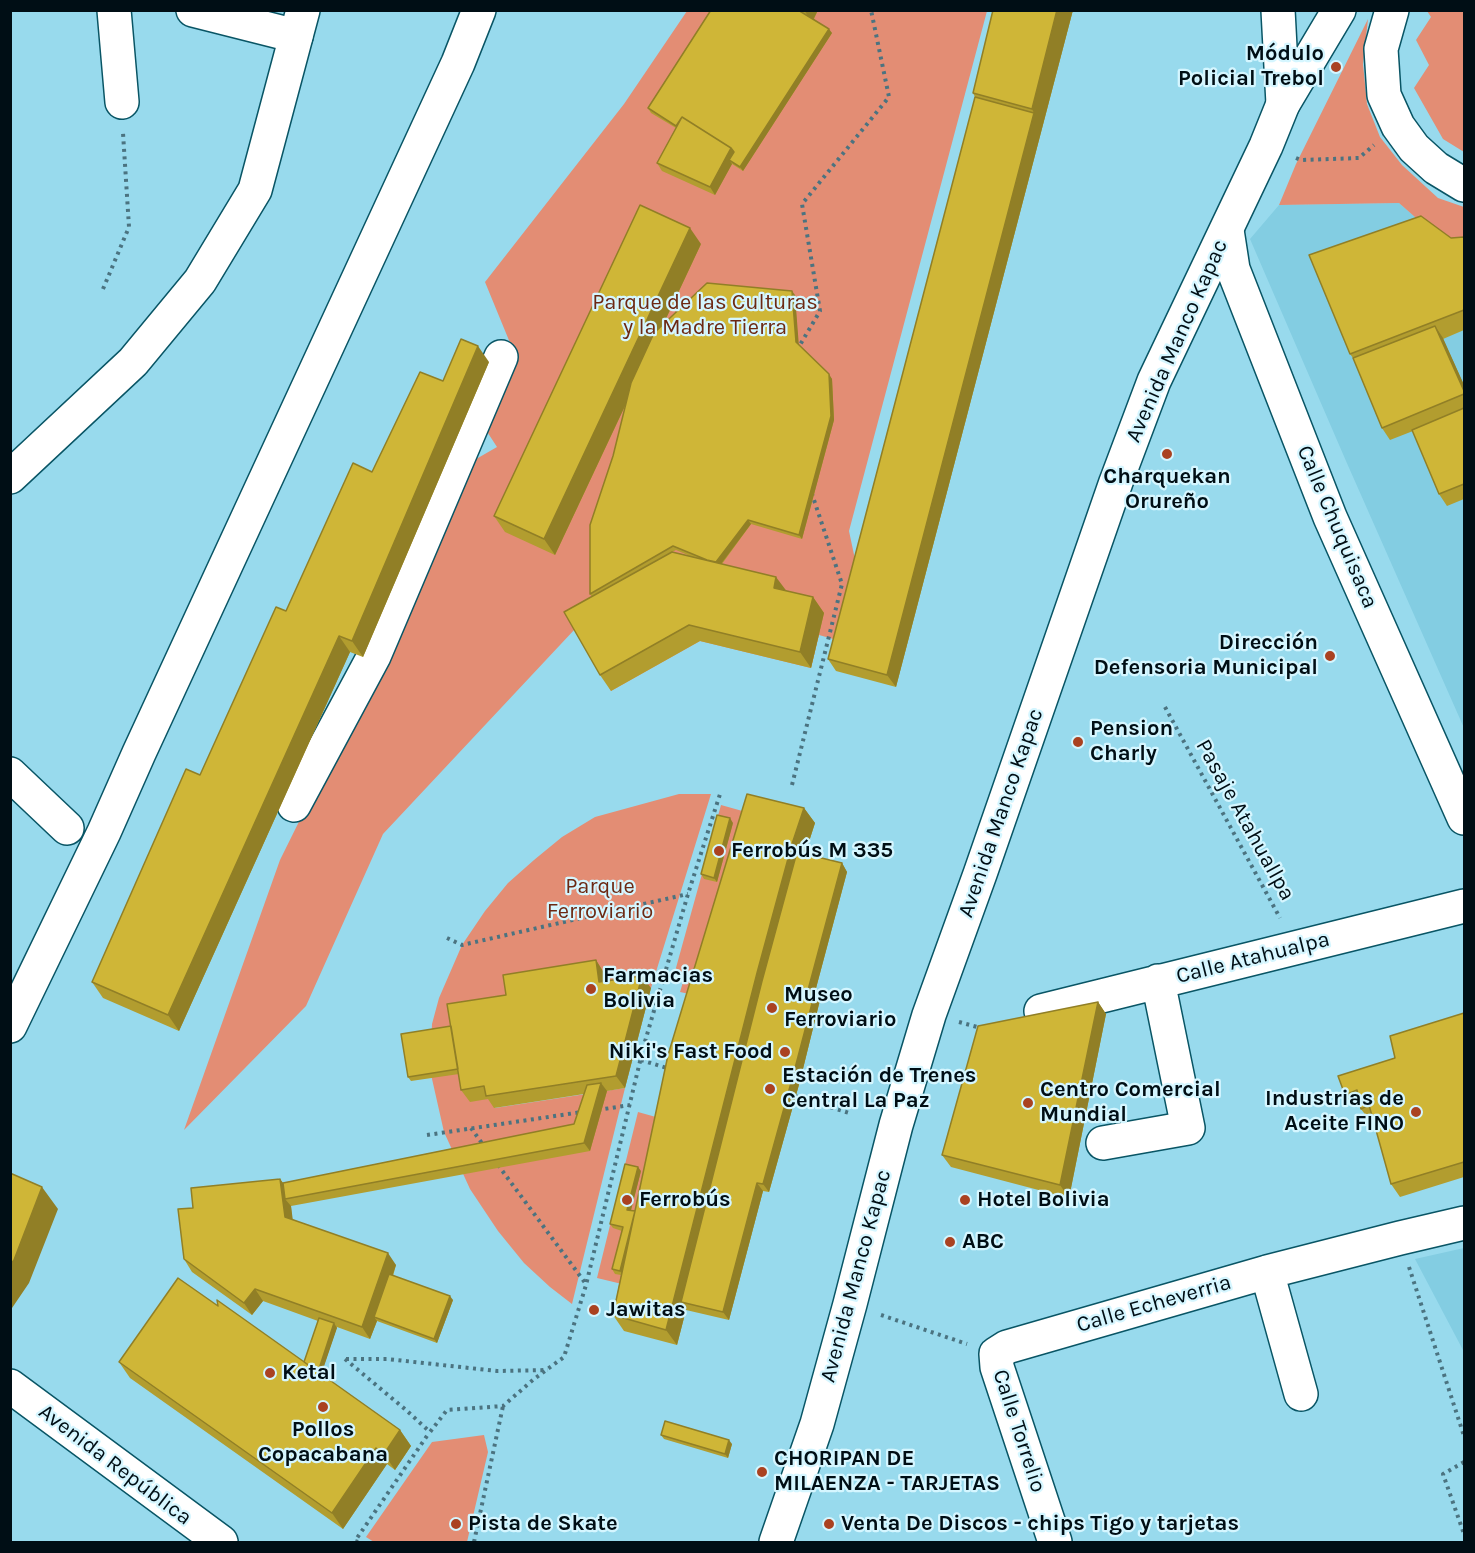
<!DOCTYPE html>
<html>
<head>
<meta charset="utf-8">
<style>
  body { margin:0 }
  #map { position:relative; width:1475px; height:1553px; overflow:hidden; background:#98daed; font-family:Karla,sans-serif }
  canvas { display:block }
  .frame { position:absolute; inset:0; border:12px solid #000e15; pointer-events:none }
</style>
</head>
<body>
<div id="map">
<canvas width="1475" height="1553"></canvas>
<div class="frame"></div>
</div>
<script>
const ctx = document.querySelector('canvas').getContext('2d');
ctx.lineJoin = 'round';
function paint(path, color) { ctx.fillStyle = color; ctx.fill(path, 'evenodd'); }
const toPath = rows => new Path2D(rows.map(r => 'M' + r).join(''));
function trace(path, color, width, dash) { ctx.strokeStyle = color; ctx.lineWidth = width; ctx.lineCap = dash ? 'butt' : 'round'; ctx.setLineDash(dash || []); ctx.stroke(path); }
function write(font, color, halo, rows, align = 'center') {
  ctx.font = font + ' Karla,sans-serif'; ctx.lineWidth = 4.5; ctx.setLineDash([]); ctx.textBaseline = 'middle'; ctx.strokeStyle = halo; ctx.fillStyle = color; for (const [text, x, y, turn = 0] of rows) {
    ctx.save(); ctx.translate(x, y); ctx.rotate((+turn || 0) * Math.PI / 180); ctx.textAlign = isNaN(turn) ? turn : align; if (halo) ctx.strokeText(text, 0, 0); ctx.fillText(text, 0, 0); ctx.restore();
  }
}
paint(toPath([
  [1399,203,1432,232,1464,254,1464,728,1346,461,1250,239,1279,205],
  [1464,1248,1464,1352,1415,1259]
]), '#83cde2');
paint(toPath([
  [687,11,987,11,849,531,860,583,844,642,819,635,811,668,700,641,611,691,575,629,383,834,306,1006,184,1130,280,860,380,658,464,466,497,447,484,427,515,355,485,282,624,104],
  [1427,11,1464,11,1464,152,1443,139,1414,88,1429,65,1416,40,1431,17],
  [1368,19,1363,64,1367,104,1380,137,1402,165,1438,198,1464,207,1464,254,1432,232,1399,203,1279,205,1296,164],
  [679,794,711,794,651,988,608,994,604,973,493,1098,495,1108,625,1088,572,1304,550,1287,524,1263,498,1231,470,1189,444,1132,430,1070,432,1024,439,998,462,945,485,911,508,883,534,860,562,837,595,817],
  [721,805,746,812,694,995,680,992,684,979,674,975],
  [638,1112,663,1119,622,1284,597,1278],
  [484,1435,488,1452,467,1542,374,1542,366,1537,432,1442]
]), '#e38d74');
const minor = toPath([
  [114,10,122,102],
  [193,10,296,36],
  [1227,230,1233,269,1330,517,1464,818],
  [10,774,67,828],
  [294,805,374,656,501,357],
  [1041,1011,1464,906],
  [10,1026,104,832,139,753,458,63,479,10],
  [1103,1143,1188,1128,1158,981],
  [1267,1272,1301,1394],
  [1055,1542,997,1367,996,1354,1007,1347,1267,1272,1400,1238,1464,1223]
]);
const major = toPath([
  [10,477,133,362,200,281,255,190,303,10],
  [10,1386,221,1542],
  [776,1542,817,1424,850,1304,896,1125,929,1015,980,874,1116,482,1154,381,1266,146,1283,104,1339,10]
]);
const highway = toPath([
  [1278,10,1283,104],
  [1392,10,1381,49,1384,95,1398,126,1414,148,1436,168,1464,185]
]);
trace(minor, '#095565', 36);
trace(major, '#095565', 36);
trace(highway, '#095565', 36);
trace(toPath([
  [1296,158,1301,160,1359,158,1374,145],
  [103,289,129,227,123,133],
  [797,350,820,311,802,204,889,97,871,10],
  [1165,707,1280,918],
  [792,785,842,584,812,494],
  [447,938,462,945,688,894],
  [959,1022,981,1028],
  [641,1060,670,1069],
  [795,1096,849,1113],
  [598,1110,630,1105],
  [471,1128,484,1146],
  [427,1135,582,1112],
  [498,1165,586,1284],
  [1409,1267,1464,1436],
  [881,1315,967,1344],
  [345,1359,406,1410,430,1432,447,1410,503,1406,534,1379,564,1357,586,1285,644,1045,688,894,721,791],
  [346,1359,387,1359,497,1371,548,1370],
  [1464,1462,1443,1474,1464,1534],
  [358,1542,355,1541,429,1433],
  [474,1542,503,1406]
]), '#4b7380', 4, [3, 4.5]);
trace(minor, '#fff', 33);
trace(major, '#fff', 33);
trace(highway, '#fff', 33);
paint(toPath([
  [711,10,818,10,814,19,832,33,743,171,732,164,715,195,662,171,657,163,676,128,651,113,648,108],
  [993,10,1073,10,896,687,836,671,828,659,975,97,973,93],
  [1464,237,1464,330,1443,339,1464,385,1464,499,1447,506,1439,494,1413,431,1390,440,1382,428,1353,358,1350,354,1451,238],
  [701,244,663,325,795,295,798,345,832,379,834,420,802,539,751,524,722,564,786,591,813,597,824,613,811,668,700,641,611,691,600,675,592,597,590,594,613,456,626,404,555,555,505,532,494,516],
  [676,550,690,556,672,552],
  [489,362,363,657,350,652,179,1031,103,998,92,982,286,611,372,472,443,381],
  [804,808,815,823,805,854,842,863,847,872,815,992,820,1000,800,1081,769,1192,763,1191,729,1320,686,1310,677,1345,624,1331,613,1315,621,1275,615,1274,612,1269,622,1231,613,1228,610,1224,641,1171,631,1210,635,1211],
  [733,823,717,882,704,879,701,874],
  [596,960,604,973,606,981,651,988,625,1088,607,1091,590,1151,291,1206,292,1219,396,1265,393,1276,453,1300,437,1343,377,1321,370,1339,337,1327,321,1374,400,1430,411,1446,395,1470,387,1464,343,1529,130,1378,119,1362,218,1306,304,1362,318,1321,263,1301,252,1315,192,1272,184,1259,193,1208,280,1179,283,1183,574,1124,584,1094,494,1108,488,1099,470,1102,461,1090,459,1074,411,1081,408,1077,451,1026,506,995],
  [1098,1002,1106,1014,1069,1198,951,1167,942,1155],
  [1464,1013,1464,1177,1400,1197,1391,1184,1373,1119,1370,1121,1361,1109,1360,1104,1353,1107,1345,1095,1395,1058],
  [661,1435,732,1444,728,1458,664,1439]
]), '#b29d2f');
paint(toPath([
  [804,10,818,10,812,22],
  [1057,10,1073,10,896,687,887,675,1034,113,1032,109],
  [829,29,832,33,743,171,740,167],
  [731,148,737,156,729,160,732,164,715,195,710,187],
  [690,228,701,244,555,555,544,539],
  [792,291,795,295,799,347,796,342],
  [1435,326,1443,338,1464,385,1464,391],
  [478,346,489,362,363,657,352,641],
  [829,374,832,379,834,420,802,539,799,535],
  [748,520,751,524,718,568,715,564],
  [776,577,788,593,774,588],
  [813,597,824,613,811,668,800,652],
  [339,636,350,652,179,1031,168,1015],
  [804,808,815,823,803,860,681,1302,686,1310,677,1345,666,1330,757,973,792,844],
  [730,818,733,823,717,882,714,878],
  [842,863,847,872,815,992,820,1000,800,1081,769,1192,763,1184,808,990],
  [596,960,604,973,608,994,599,982],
  [642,976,651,988,625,1088,616,1076],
  [1098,1002,1106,1014,1069,1198,1060,1185],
  [601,1083,607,1091,590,1151,584,1143],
  [638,1167,641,1171,630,1214,627,1210],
  [280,1179,289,1191,285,1199,291,1206,294,1229,285,1217],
  [757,1183,763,1191,729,1320,723,1312],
  [42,1187,58,1209,29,1283,10,1311,10,1265],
  [635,1211,623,1275,620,1271],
  [388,1253,396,1265,378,1318,374,1317,377,1321,370,1339,362,1327],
  [255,1289,263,1301,252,1315,244,1303],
  [450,1296,453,1300,437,1343,434,1339],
  [334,1323,337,1328,319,1381,316,1377],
  [400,1430,411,1446,395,1470,384,1454],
  [729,1440,732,1444,728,1458,725,1454],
  [376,1448,387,1464,343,1529,332,1513]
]), '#917f26');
const building = toPath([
  [711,10,798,10,829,29,740,167,729,160,734,152,731,148,682,117,676,126,648,108,711,10],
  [993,10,1057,10,1032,109,973,93,993,10],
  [975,97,1034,113,887,675,828,659,975,97],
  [682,117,731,148,710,187,657,163,682,117],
  [640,205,690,228,544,539,494,516,640,205],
  [1421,216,1451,238,1464,237,1464,310,1350,354,1309,255,1421,216],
  [707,283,792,291,796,342,829,374,831,416,799,535,748,520,716,562,707,560,673,546,590,594,590,525,613,456,631,383,654,333,707,283],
  [1435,326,1464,391,1464,394,1382,428,1353,358,1435,326],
  [461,339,478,346,352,641,339,636,168,1015,92,982,186,769,200,775,276,607,286,611,353,463,372,472,420,372,443,381,461,339],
  [1464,408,1464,484,1439,494,1412,430,1464,408],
  [672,552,776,577,774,588,813,597,800,652,689,625,600,675,564,612,672,552],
  [747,794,804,808,792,844,757,973,666,1330,613,1315,668,1055,747,794],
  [717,815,730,818,714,878,701,874,717,815],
  [797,852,842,863,808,990,815,992,794,1072,763,1184,757,1183,723,1312,681,1302,762,981,797,852],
  [596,960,599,982,642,976,616,1076,486,1096,484,1086,461,1090,447,1004,506,995,503,975,596,960],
  [1098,1002,1060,1185,942,1155,978,1026,1098,1002],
  [1464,1013,1464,1162,1391,1184,1369,1105,1361,1109,1357,1090,1345,1095,1338,1076,1395,1058,1390,1036,1464,1013],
  [451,1026,458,1069,408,1077,401,1034,451,1026],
  [601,1083,584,1143,285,1199,283,1183,574,1124,587,1085,601,1083],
  [625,1164,638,1167,627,1210,635,1211,620,1271,612,1269,623,1227,610,1224,625,1164],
  [10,1173,42,1187,14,1260,10,1265,10,1173],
  [280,1179,285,1217,388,1253,362,1327,255,1289,244,1303,184,1259,178,1209,193,1208,191,1188,280,1179],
  [389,1274,450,1296,434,1339,374,1317,389,1274],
  [178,1278,218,1306,217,1300,400,1430,384,1454,376,1448,332,1513,119,1362,178,1278],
  [319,1318,334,1323,318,1372,304,1362,319,1318],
  [665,1421,729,1440,725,1454,661,1435,665,1421]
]);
paint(building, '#cfb637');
trace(building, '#917f26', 1.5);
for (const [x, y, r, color] of [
  [1336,67,6,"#aa4221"],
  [1167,454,6,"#aa4221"],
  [1330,656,6,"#aa4221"],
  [1078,742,6,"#aa4221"],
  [719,851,6,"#aa4221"],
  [591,989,6,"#aa4221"],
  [772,1008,6,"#aa4221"],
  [785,1052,6,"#aa4221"],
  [770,1089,6,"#aa4221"],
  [1028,1103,6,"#aa4221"],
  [1416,1112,6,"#aa4221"],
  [627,1200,6,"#aa4221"],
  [965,1200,6,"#aa4221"],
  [950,1242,6,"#aa4221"],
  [594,1310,6,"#aa4221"],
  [270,1373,6,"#aa4221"],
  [323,1407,6,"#aa4221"],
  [762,1472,6,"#aa4221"],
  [456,1524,6,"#aa4221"],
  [829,1524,6,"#aa4221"]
]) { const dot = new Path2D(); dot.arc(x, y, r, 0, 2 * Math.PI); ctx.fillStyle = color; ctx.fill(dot); trace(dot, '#d5f6ff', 2); }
write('bold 22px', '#000e15', '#d5f6ff', [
  ["Módulo",1324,54,"right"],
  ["Policial Trebol",1324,79,"right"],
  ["Charquekan",1167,477,"center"],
  ["Orureño",1167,502,"center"],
  ["Dirección",1318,643,"right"],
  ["Defensoria Municipal",1318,668,"right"],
  ["Pension",1090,729],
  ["Charly",1090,754],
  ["Ferrobús M 335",731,851],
  ["Farmacias",603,976],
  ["Bolivia",603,1001],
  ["Museo",784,995],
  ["Ferroviario",784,1020],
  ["Niki's Fast Food",773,1052,"right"],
  ["Estación de Trenes",782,1076],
  ["Central La Paz",782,1101],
  ["Centro Comercial",1040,1090],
  ["Mundial",1040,1115],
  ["Industrias de",1404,1099,"right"],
  ["Aceite FINO",1404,1124,"right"],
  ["Ferrobús",639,1200],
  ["Hotel Bolivia",977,1200],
  ["ABC",962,1242],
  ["Jawitas",606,1310],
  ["Ketal",282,1373],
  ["Pollos",323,1430,"center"],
  ["Copacabana",323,1455,"center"],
  ["CHORIPAN DE",774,1459],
  ["MILAENZA - TARJETAS",774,1484],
  ["Pista de Skate",468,1524],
  ["Venta De Discos - chips Tigo y tarjetas",841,1524]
], 'left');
write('22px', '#6c2812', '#d5f6ff', [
  ["Parque de las Culturas",705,303],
  ["y la Madre Tierra",705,328],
  ["Parque",600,887],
  ["Ferroviario",600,912]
]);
write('22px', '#000e15', '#d5f6ff', [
  ["Avenida Manco Kapac",1177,341,-66],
  ["Calle Chuquisaca",1337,527,67],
  ["Avenida Manco Kapac",1001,813,-71],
  ["Pasaje Atahuallpa",1245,820,61],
  ["Calle Atahualpa",1253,958,-14],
  ["Avenida Manco Kapac",856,1276,-75],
  ["Calle Echeverria",1154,1304,-16],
  ["Calle Torrelio",1019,1431,72],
  ["Avenida República",115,1465,37]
]);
</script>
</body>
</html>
